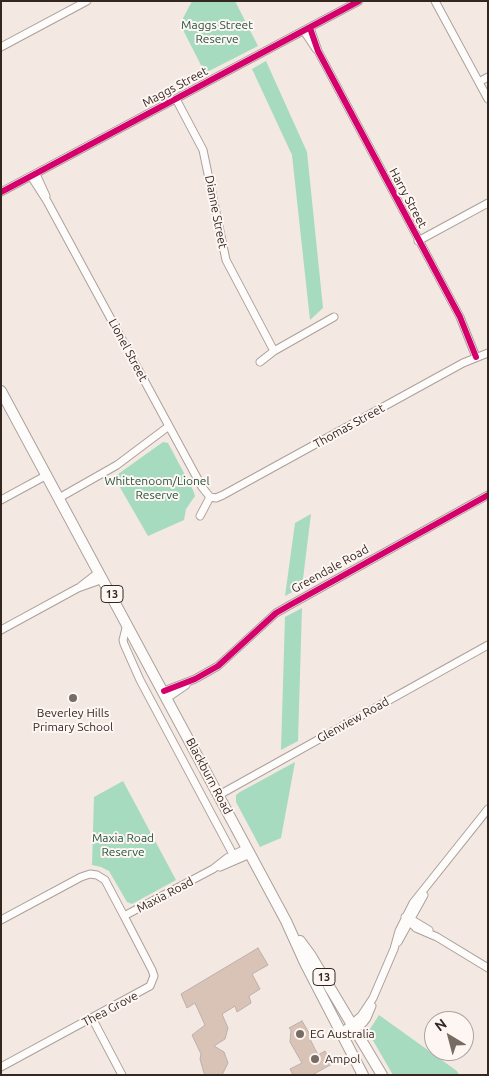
<!DOCTYPE html>
<html>
<head>
<meta charset="utf-8">
<style>
  body { margin:0 }
  #map { position:relative; width:489px; height:1076px; overflow:hidden; background:#f4e8e2; font-family:Ubuntu,sans-serif }
  canvas { display:block }
  .frame { position:absolute; inset:0; border:2px solid #342720; pointer-events:none }
  .north { position:absolute; left:424px; top:1011px; width:50px; height:50px; box-sizing:border-box; background:#fdf6f3; border:1px solid #ada39f; border-radius:50%; rotate:323deg; font-size:14px; font-weight:700; line-height:20px; text-align:center; color:#342720 }
  .north::after { content:''; display:block; margin:auto; width:18px; height:22px; background:#776b64; clip-path:polygon(50% 0,100% 100%,50% 72%,0 100%) }
</style>
</head>
<body>
<div id="map">
<canvas width="489" height="1076"></canvas>
<div class="frame"></div>
<div class="north">N</div>
</div>
<script>
const ctx = document.querySelector('canvas').getContext('2d');
ctx.lineJoin = 'round';
function paint(path, color) { ctx.fillStyle = color; ctx.fill(path, 'evenodd'); }
const toPath = rows => new Path2D(rows.map(r => 'M' + r).join(''));
function trace(path, color, width, dash) { ctx.strokeStyle = color; ctx.lineWidth = width; ctx.lineCap = dash ? 'butt' : 'round'; ctx.setLineDash(dash || []); ctx.stroke(path); }
function write(font, color, halo, rows, align = 'center') {
  ctx.font = font + ' Ubuntu,sans-serif'; ctx.lineWidth = 4; ctx.setLineDash([]); ctx.textBaseline = 'middle'; ctx.strokeStyle = halo; ctx.fillStyle = color; for (const [text, x, y, turn = 0] of rows) {
    ctx.save(); ctx.translate(x, y); ctx.rotate((+turn || 0) * Math.PI / 180); ctx.textAlign = isNaN(turn) ? turn : align; if (halo) ctx.strokeText(text, 0, 0); ctx.fillText(text, 0, 0); ctx.restore();
  }
}
paint(toPath([
  [192,1,235,1,258,46,205,73,180,24],
  [266,61,307,152,323,308,310,320,292,155,252,69],
  [163,442,168,443,193,490,195,496,186,509,184,520,148,536,114,477],
  [311,514,302,587,285,596,295,523],
  [302,608,298,741,281,750,285,617],
  [295,762,281,838,260,847,236,802,236,795,240,792],
  [123,781,176,880,132,904,127,902,109,871,101,867,92,865,94,797],
  [379,1015,457,1071,459,1075,393,1075,371,1037,370,1029]
]), '#a6dbbf');
const building = toPath([
  [258,948,268,965,252,974,260,989,249,996,251,1003,237,1012,235,1006,222,1014,228,1028,225,1039,214,1046,224,1052,228,1063,222,1075,206,1075,204,1073,200,1059,201,1054,192,1035,205,1025,195,1003,187,1008,181,994,258,948],
  [302,1021,312,1038,310,1039,318,1055,325,1051,332,1064,312,1075,293,1075,290,1069,302,1063,290,1042,291,1030,289,1028,302,1021]
]);
paint(building, '#d9c2b6');
trace(building, '#bcb0ab', 1);
const street = toPath([
  [435,1,488,99],
  [310,28,318,51,460,317,476,357],
  [304,31,316,49],
  [1,47,87,1],
  [479,82,488,77],
  [176,99,203,150,226,260,274,351],
  [36,174,46,196],
  [31,176,47,201,202,487,210,497],
  [1,192,359,1],
  [418,241,488,203],
  [260,362,274,351,334,317],
  [210,497,216,498,223,495,463,363,488,353],
  [59,498,117,465,169,426],
  [1,500,47,475],
  [200,516,210,497],
  [81,586,99,572],
  [127,624,123,640,124,644,140,680,236,860],
  [1,630,78,588,103,579],
  [164,691,195,679,218,666,276,613,290,605,488,495],
  [167,698,186,685],
  [219,795,488,645],
  [220,867,250,854],
  [405,917,416,928,437,937,488,968],
  [409,918,429,930],
  [1,920,81,877,90,874,97,875,105,880,124,916,213,869,227,858,247,848],
  [398,942,424,895],
  [92,1018,122,1075],
  [351,1030,360,1026,364,1022,367,1018,372,1006],
  [341,1033,361,1016,373,998,394,949,399,931,413,903,488,809],
  [1,1067,150,986,154,976,152,970,124,916]
]);
const primary = toPath([
  [1,391,286,921,305,963,363,1075],
  [300,941,311,956,382,1075]
]);
trace(street, '#aba09a', 9);
trace(primary, '#aba09a', 12);
trace(street, '#fdfcfb', 7);
trace(primary, '#fdfcfb', 10);
trace(toPath([
  [310,28,318,51,460,317,476,357],
  [1,192,359,1],
  [164,691,195,679,218,666,276,613,290,605,488,495]
]), '#d6006c', 6);
for (const [x, y, r, color] of [
  [73,698,5,"#776b64"],
  [300,1034,5,"#776b64"],
  [315,1059,5,"#776b64"]
]) { const dot = new Path2D(); dot.arc(x, y, r, 0, 2 * Math.PI); ctx.fillStyle = color; ctx.fill(dot); trace(dot, '#fdf6f3', 2); }
for (const [x, y, w] of [
  [112,594,22],
  [324,977,22]
]) { const box = new Path2D(); box.roundRect(x - w / 2, y - 8.5, w, 17, 4); ctx.fillStyle = '#fdf6f3'; ctx.fill(box); trace(box, '#342720', 1); }
write('bold 11px', '#342720', null, [
  ["13",112,594],
  ["13",324,977]
]);
write('12px', '#25543f', '#fdf6f3', [
  ["Maggs Street",217,25],
  ["Reserve",217,39],
  ["Whittenoom/Lionel",157,481],
  ["Reserve",157,495],
  ["Maxia Road",123,838],
  ["Reserve",123,852]
]);
write('12px', '#342720', '#fdf6f3', [
  ["Maggs Street",175,87,-28],
  ["Harry Street",408,198,62],
  ["Dianne Street",216,212,79],
  ["Lionel Street",128,350,62],
  ["Thomas Street",349,426,-29],
  ["Greendale Road",330,569,-29],
  ["Glenview Road",353,720,-29],
  ["Blackburn Road",209,776,62],
  ["Maxia Road",165,895,-28],
  ["Thea Grove",110,1009,-28]
]);
write('12px', '#342720', '#fdf6f3', [
  ["Beverley Hills",73,713,"center"],
  ["Primary School",73,727,"center"],
  ["EG Australia",310,1034],
  ["Ampol",325,1059]
], 'left');
</script>
</body>
</html>
